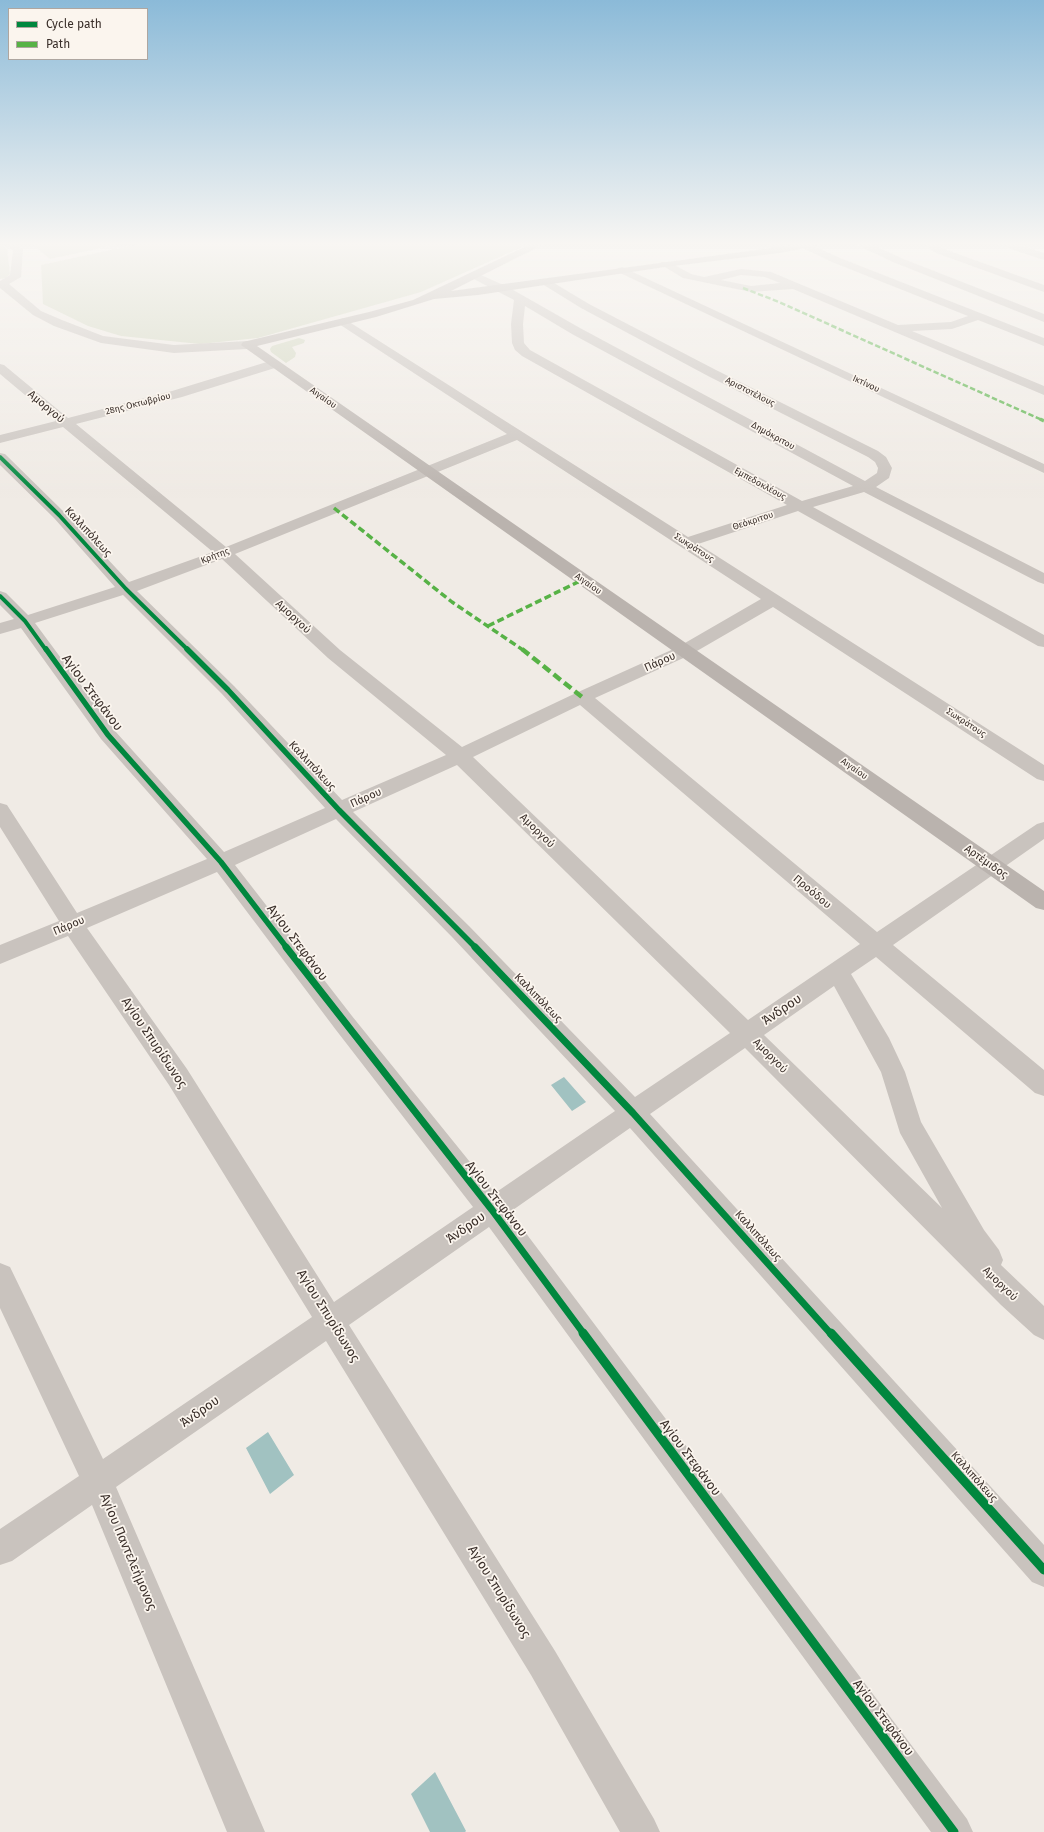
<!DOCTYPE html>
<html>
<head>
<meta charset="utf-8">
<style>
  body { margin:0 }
  #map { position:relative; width:1044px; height:1832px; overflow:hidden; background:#f0ebe5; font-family:"Fira Sans",sans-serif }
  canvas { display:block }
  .legend { position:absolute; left:8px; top:8px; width:140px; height:52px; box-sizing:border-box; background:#fbf5ee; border:1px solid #aea6a0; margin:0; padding:5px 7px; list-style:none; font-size:12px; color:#3b302b }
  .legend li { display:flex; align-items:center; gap:8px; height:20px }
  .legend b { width:20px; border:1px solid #aea6a0 }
</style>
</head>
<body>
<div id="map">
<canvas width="1044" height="1832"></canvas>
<ul class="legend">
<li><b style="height:5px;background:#00873e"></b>Cycle path</li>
<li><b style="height:5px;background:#57b246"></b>Path</li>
</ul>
</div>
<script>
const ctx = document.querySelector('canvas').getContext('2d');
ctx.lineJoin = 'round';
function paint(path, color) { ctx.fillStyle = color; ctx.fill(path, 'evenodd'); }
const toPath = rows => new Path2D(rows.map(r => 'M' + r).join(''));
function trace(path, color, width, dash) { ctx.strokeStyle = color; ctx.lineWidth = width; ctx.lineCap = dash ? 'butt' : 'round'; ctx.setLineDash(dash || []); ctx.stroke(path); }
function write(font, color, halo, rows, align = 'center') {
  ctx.font = font + ' "Fira Sans",sans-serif'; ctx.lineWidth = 3.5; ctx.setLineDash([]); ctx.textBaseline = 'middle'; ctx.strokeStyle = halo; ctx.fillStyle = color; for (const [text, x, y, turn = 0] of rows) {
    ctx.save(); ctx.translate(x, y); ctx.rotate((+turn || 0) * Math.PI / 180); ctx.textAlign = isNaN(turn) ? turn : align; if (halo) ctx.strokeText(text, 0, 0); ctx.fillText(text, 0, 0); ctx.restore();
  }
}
paint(toPath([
  [30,242,128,242,50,259],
  [148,242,533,242,421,292,258,338,200,344,121,336,88,326,43,304,41,265],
  [0,243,7,249,10,274,6,278,0,279],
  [299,338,305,340,304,343,292,347,296,353,295,357,286,363,271,352,270,349,272,346]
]), '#d1d6bf');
paint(toPath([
  [564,1077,586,1102,572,1111,551,1085],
  [268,1432,294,1475,270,1494,246,1448],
  [435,1772,466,1831,465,1832,430,1832,411,1794]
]), '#a1c2c1');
paint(toPath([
  [5,242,16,242,23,250,21,277,9,284,41,311,62,320,103,336,174,345,247,341,253,345,247,349,174,353,101,343,54,326,33,315,0,288,0,281,10,275,13,251,5,242],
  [767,242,777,242,784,250,779,253,775,252,767,242],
  [854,242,867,242,901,258,1044,314,1044,322,893,262,855,244,854,242],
  [920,242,932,242,944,249,1044,285,1044,292,936,253,920,242],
  [995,242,1010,242,1044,253,1044,260,996,244,995,242],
  [807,243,840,258,1044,338,1044,346,978,320,952,329,912,331,1044,386,1044,395,793,289,751,292,683,278,660,264,661,262,669,262,691,274,704,277,741,269,771,272,898,325,951,322,968,316,832,262,803,248,802,246,807,243],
  [741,275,765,277,780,283,751,286,721,280,741,275],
  [622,267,1044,464,1044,473,618,272,617,270,618,268,622,267],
  [474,272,508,287,580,328,865,481,877,473,878,468,875,462,868,457,708,376,581,308,539,282,545,279,549,280,589,304,716,370,878,451,886,457,892,468,889,478,876,487,1044,573,1044,584,1038,582,864,492,813,507,1044,635,1044,647,1038,646,798,511,698,544,1044,765,1044,781,1037,779,773,607,690,655,595,698,877,932,1037,824,1044,822,1044,839,893,945,1044,1070,1044,1096,1035,1093,876,957,851,974,889,1038,905,1072,921,1122,984,1230,999,1250,1003,1260,1001,1265,1044,1306,1044,1340,1034,1335,1001,1305,745,1048,650,1114,1044,1545,1044,1587,1032,1582,630,1128,510,1212,967,1819,973,1832,931,1832,489,1227,349,1325,555,1651,654,1819,660,1832,620,1832,531,1675,326,1341,116,1487,265,1832,227,1832,92,1505,12,1561,0,1565,0,1529,79,1476,0,1308,0,1263,10,1267,103,1459,312,1317,169,1085,68,936,0,964,0,945,59,921,0,827,0,803,7,805,77,913,207,859,101,739,21,628,0,634,0,623,14,619,0,605,0,591,6,593,28,615,115,587,54,518,0,465,0,453,5,454,64,512,129,582,213,552,63,427,0,443,0,435,56,421,0,374,0,364,4,365,68,418,172,391,270,361,278,361,280,364,278,367,182,397,76,424,226,547,507,434,339,324,337,322,339,320,343,318,688,537,787,505,522,356,515,350,512,343,511,324,514,300,470,277,469,275,470,273,474,272],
  [525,306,572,334,853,486,802,501,530,350,524,343,523,324,525,306],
  [517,440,761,599,678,647,576,693,462,747,340,650,235,554,517,440],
  [222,559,328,658,446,755,342,800,234,686,137,591,222,559],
  [123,595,222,694,325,808,224,852,115,731,35,623,123,595],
  [580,705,860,944,748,1020,473,757,580,705],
  [457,765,730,1033,635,1097,469,926,353,812,457,765],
  [336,819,453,938,615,1111,495,1193,352,1016,235,865,336,819],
  [217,872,336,1030,473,1207,334,1302,187,1069,87,928,217,872],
  [834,986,881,1072,900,1133,942,1208,764,1035,834,986]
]), '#c9c3be');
paint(toPath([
  [535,242,548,242,451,291,779,247,805,242,825,242,820,245,779,253,665,267,478,295,434,299,376,317,257,346,1044,891,1044,910,1036,908,241,345,243,342,369,312,413,300,535,242]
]), '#bab3ae');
trace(toPath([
  [743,288,779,302,1042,420]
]), '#57b246', 2.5, [5.5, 2.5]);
trace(toPath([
  [1040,419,1044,421],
  [334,508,452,602,523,650],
  [488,626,582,580]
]), '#57b246', 3.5, [7, 3.5]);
trace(toPath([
  [522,649,582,697]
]), '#57b246', 4.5, [9, 4.5]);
trace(toPath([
  [0,457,59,515,126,589,188,650],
  [0,596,25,621,46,650]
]), '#00873e', 4);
trace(toPath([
  [46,649,108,735,221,862,287,948],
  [187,649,228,690,339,810,476,948]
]), '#00873e', 5.5);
trace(toPath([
  [286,947,492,1210,584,1334],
  [475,947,633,1113,831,1334]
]), '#00873e', 7);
trace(toPath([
  [583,1333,954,1832],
  [831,1333,1044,1570]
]), '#00873e', 9);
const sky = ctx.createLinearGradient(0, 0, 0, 498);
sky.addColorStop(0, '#8bbad8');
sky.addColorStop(0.49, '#f8f6f3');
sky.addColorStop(1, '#f8f6f300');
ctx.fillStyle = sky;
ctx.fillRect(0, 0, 1044, 498);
write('9px', '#3b302b', '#fbf5ee', [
  ["Ικτίνου",866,384,25],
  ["Αριστοτέλους",750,392,27],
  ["Αιγαίου",323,398,35],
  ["28ης Οκτωβρίου",138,404,-14],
  ["Δημόκριτου",773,436,29],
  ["Εμπεδοκλέους",760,484,29],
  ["Θεόκριτου",753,521,-18],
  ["Σωκράτους",694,548,33],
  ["Κρήτης",215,556,-21],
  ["Αιγαίου",588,584,35],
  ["Σωκράτους",966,723,33],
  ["Αιγαίου",854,769,35]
]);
write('11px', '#3b302b', '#fbf5ee', [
  ["Αμοργού",46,407,40],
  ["Καλλιπόλεως",88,532,47],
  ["Αμοργού",293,617,43],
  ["Πάρου",660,662,-24],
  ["Καλλιπόλεως",312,766,47],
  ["Πάρου",366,798,-24],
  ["Αμοργού",537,831,44],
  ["Αρτέμιδος",986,862,35],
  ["Προόδου",812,892,40],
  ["Πάρου",69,926,-23],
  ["Καλλιπόλεως",538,998,46],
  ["Αμοργού",770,1056,45],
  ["Καλλιπόλεως",758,1236,48],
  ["Αμοργού",1000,1284,44],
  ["Καλλιπόλεως",974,1477,48]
]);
write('13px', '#3b302b', '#fbf5ee', [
  ["Αγίου Στεφάνου",92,693,53],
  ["Αγίου Στεφάνου",297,943,53],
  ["Άνδρου",782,1010,-34],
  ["Αγίου Σπυρίδωνος",154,1043,56],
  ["Αγίου Στεφάνου",496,1199,52],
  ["Άνδρου",466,1228,-35],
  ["Αγίου Σπυρίδωνος",328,1316,58],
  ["Άνδρου",200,1412,-35],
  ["Αγίου Στεφάνου",690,1458,53],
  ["Αγίου Παντελεήμονος",128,1552,67],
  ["Αγίου Σπυρίδωνος",499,1592,58],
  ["Αγίου Στεφάνου",883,1718,53]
]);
</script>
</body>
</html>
